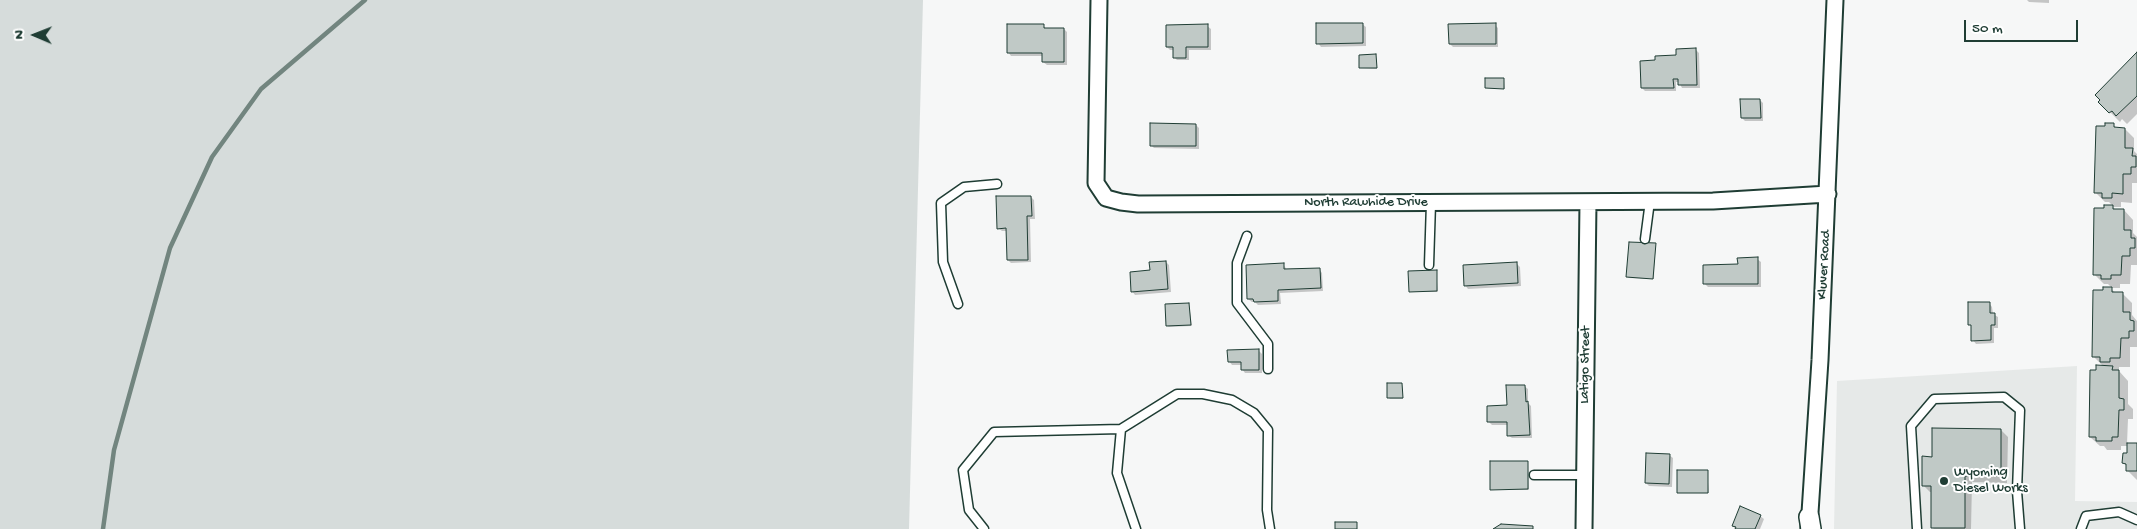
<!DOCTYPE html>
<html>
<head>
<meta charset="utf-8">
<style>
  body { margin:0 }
  #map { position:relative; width:2137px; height:529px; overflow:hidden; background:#f6f7f7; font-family:"Gochi Hand",sans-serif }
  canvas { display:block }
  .north { position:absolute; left:10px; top:10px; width:50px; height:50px; -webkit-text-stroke:4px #fff; paint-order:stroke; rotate:271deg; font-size:14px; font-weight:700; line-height:20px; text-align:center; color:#1f3d34 }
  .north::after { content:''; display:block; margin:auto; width:18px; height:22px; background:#1f3d34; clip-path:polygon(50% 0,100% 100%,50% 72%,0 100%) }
  .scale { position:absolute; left:1964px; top:20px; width:114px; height:22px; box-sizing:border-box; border:2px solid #1f3d34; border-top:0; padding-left:6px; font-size:15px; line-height:18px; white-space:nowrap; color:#1f3d34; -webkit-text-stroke:4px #fff; paint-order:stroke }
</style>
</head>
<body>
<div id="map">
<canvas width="2137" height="529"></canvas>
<div class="north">N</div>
<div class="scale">50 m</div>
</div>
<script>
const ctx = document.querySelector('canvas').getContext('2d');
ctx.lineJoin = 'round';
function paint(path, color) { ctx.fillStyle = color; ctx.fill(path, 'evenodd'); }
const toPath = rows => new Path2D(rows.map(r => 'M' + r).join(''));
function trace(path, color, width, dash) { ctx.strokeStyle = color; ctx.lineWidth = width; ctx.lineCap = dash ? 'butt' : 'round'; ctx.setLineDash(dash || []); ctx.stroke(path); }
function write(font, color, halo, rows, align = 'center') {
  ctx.font = font + ' "Gochi Hand",sans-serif'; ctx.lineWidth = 4; ctx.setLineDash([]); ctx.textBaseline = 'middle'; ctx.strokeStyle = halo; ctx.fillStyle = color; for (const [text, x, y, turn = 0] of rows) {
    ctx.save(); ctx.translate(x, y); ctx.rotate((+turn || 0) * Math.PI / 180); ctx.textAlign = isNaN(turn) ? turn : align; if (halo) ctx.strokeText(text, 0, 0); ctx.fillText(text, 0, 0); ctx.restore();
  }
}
paint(toPath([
  [2077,366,2075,501,2137,502,2137,529,1834,529,1837,381]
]), '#e6e9e8');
paint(toPath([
  [0,0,923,0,909,529,0,529]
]), '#d6dcdb');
paint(toPath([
  [2027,0,2049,0,2049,3,2029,2],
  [1362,24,1366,27,1366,46,1321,47,1318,43],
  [1495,25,1498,28,1498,47,1453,47,1450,44],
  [1043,26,1047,29,1064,29,1067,32,1067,65,1047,65,1043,62,1043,56,1011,56,1008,52],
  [1207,26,1211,29,1211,50,1189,50,1189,60,1177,60,1174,57,1174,50,1170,50,1167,47],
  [1696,50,1699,53,1700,88,1682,88,1679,82,1676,82,1676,91,1645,91,1642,88,1657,62],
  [2137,54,2137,114,2127,124,2122,119,2120,122,2100,102],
  [1376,56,1377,69,1360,68],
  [1504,80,1505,89,1486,88],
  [1760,100,1763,103,1763,121,1745,121,1742,118],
  [1196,125,1199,128,1199,149,1154,148,1151,145],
  [2113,125,2118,129,2125,129,2134,138,2134,151,2137,154,2137,183,2132,183,2132,203,2121,202,2121,207,2113,207,2116,210,2124,210,2133,220,2133,233,2137,237,2137,265,2131,265,2130,284,2120,284,2120,288,2112,288,2108,284,2104,284,2094,274,2096,209,2113,206,2109,202,2105,202,2096,193,2106,127],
  [1031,197,1034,200,1035,219,1030,219,1031,262,1011,263,1008,260,1007,231,1002,231,998,228],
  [1655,245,1654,279,1629,278,1627,276],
  [1757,259,1761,262,1761,287,1708,287,1705,284,1739,265],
  [1166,262,1169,265,1171,292,1135,295,1132,291],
  [1283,264,1287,270,1319,269,1322,273,1323,291,1280,293,1281,304,1258,305,1255,302,1252,302,1248,299],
  [1517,264,1520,267,1521,286,1468,289,1465,285],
  [1436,271,1438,292,1410,292],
  [2111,289,2116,293,2122,293,2132,303,2132,315,2137,321,2137,347,2130,347,2130,367,2119,367,2119,371,2128,381,2128,404,2133,409,2133,419,2128,419,2127,444,2137,444,2137,480,2127,470,2127,467,2124,463,2128,454,2128,446,2121,446,2121,450,2107,450,2104,446,2100,446,2090,437,2098,371,2104,367,2094,357,2095,291],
  [1989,303,1992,307,1993,314,1998,317,1998,328,1994,328,1994,343,1976,344,1973,340,1972,327,1970,324],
  [1189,304,1192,326,1169,327,1167,326],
  [1258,350,1262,354,1262,373,1245,373,1242,369,1242,365,1232,365,1229,361],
  [1402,384,1403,399,1390,399,1389,398],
  [1524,386,1528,389,1528,403,1531,406,1532,438,1512,438,1508,435,1508,425,1492,425,1489,422,1508,406],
  [2001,430,2008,437,2007,483,1972,482,1971,529,1934,529,1932,527,1933,492,1930,492,1923,485,1933,458],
  [1669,455,1673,458,1672,487,1649,486,1646,483],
  [1528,462,1529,490,1491,489],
  [1707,471,1709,493,1678,492],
  [1760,516,1764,519,1760,529,1736,529,1733,526]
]), '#0003');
trace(toPath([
  [103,529,114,450,170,248,212,157,261,89,365,0]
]), '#72857f', 4.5);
const building = toPath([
  [1316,23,1363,23,1363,43,1316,44,1316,23],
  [1496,23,1496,44,1449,44,1448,24,1496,23],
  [1007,24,1044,24,1044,28,1064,28,1064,62,1042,62,1042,53,1007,53,1007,24],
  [1208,24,1208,47,1186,47,1186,58,1173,58,1173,47,1166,47,1166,25,1208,24],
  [1696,48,1697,85,1678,85,1678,79,1673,79,1674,88,1641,88,1640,61,1655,60,1655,56,1676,55,1676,49,1696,48],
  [2137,52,2137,96,2116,116,2112,111,2109,113,2098,102,2100,100,2095,95,2137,52],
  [1376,54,1377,68,1359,68,1359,55,1376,54],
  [1485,78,1504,78,1504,89,1485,88,1485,78],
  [1740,99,1760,99,1761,118,1741,118,1740,99],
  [1150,123,1196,124,1196,146,1150,146,1150,123],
  [2105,123,2114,123,2114,127,2125,128,2125,148,2133,148,2132,156,2136,156,2136,167,2131,167,2131,174,2123,174,2123,194,2112,193,2112,198,2102,198,2102,193,2094,193,2096,126,2105,126,2105,123],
  [996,196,1031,196,1032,216,1027,216,1028,260,1007,260,1006,228,997,229,996,196],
  [2104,205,2113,205,2113,209,2124,209,2124,230,2131,230,2131,238,2135,238,2135,248,2130,248,2130,256,2122,256,2121,275,2111,275,2111,279,2101,279,2101,275,2093,275,2094,208,2104,208,2104,205],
  [1629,242,1656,243,1653,279,1626,277,1629,242],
  [1758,257,1758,284,1703,284,1703,265,1738,264,1737,258,1758,257],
  [1166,261,1168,289,1131,292,1130,272,1150,270,1149,262,1166,261],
  [1517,262,1518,283,1464,286,1463,265,1517,262],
  [1284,263,1284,269,1320,268,1321,288,1278,290,1278,301,1254,302,1253,299,1247,299,1246,265,1284,263],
  [1437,270,1437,291,1409,292,1408,271,1437,270],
  [2103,287,2112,287,2112,292,2123,292,2123,312,2130,312,2130,320,2134,321,2134,331,2129,331,2129,338,2121,338,2120,358,2110,358,2110,362,2100,362,2100,357,2092,357,2093,290,2103,290,2103,287],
  [1968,302,1990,302,1990,313,1995,313,1995,325,1991,325,1991,340,1971,341,1971,325,1968,325,1968,302],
  [1189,303,1191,325,1166,326,1165,304,1189,303],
  [1259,349,1259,370,1241,370,1241,362,1228,362,1227,350,1259,349],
  [2096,365,2113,366,2112,370,2119,370,2119,398,2124,399,2124,410,2119,410,2118,437,2112,437,2112,441,2096,441,2096,437,2089,437,2090,370,2096,370,2096,365],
  [1387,383,1402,383,1403,398,1387,398,1387,383],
  [1506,385,1525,385,1526,402,1528,401,1530,435,1507,436,1507,422,1487,422,1487,406,1507,405,1506,385],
  [1932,428,2001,429,2001,476,1965,476,1965,528,1931,528,1931,486,1922,486,1922,456,1932,457,1932,428],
  [2127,443,2137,443,2137,471,2126,471,2126,464,2122,463,2123,453,2127,453,2127,443],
  [1646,453,1670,454,1669,484,1645,483,1646,453],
  [1490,461,1528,461,1528,489,1490,490,1490,461],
  [1677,470,1708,470,1708,493,1677,493,1677,470],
  [1740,506,1761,515,1755,529,1735,529,1736,527,1732,526,1740,506],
  [1335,522,1357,522,1357,529,1335,529,1335,522],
  [1501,524,1533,526,1533,529,1493,529,1501,524]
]);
paint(building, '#c0c9c6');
trace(building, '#1f3d34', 1);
const service = toPath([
  [1247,236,1237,263,1237,303,1268,344,1268,369],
  [1645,239,1650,201],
  [1429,265,1431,203],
  [958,304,943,262,941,203,964,187,997,184],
  [1534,475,1584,475],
  [984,529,969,510,963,470,994,432,1121,429],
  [1136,529,1117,473,1121,429,1177,394,1203,394,1232,400,1254,413,1268,430,1267,510,1270,529],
  [1917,529,1911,426,1934,399,2004,397,2020,410,2017,491,2020,529],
  [2081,529,2086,516,2119,512,2137,520]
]);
const minor = toPath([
  [1099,0,1096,183,1106,198,1121,202,1138,204,1713,201,1828,194],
  [1809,528,1820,360,1835,0],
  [1584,529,1588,202]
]);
const tertiary = toPath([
  [1809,517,1811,529]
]);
trace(service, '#1f3d34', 11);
trace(minor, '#1f3d34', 19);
trace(tertiary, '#1f3d34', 22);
trace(service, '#fff', 8);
trace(minor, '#fff', 15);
trace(tertiary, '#fff', 19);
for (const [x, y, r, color] of [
  [1944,481,5,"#1f3d34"]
]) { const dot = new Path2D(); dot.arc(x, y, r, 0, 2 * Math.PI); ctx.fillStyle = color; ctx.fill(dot); trace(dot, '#fff', 2); }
write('14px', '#1f3d34', '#fff', [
  ["North Rawhide Drive",1366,203],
  ["Kluver Road",1825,265,-87],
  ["Latigo Street",1586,365,-89]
]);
write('14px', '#1f3d34', '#fff', [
  ["Wyoming",1954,473],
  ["Diesel Works",1954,489]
], 'left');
</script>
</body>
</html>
